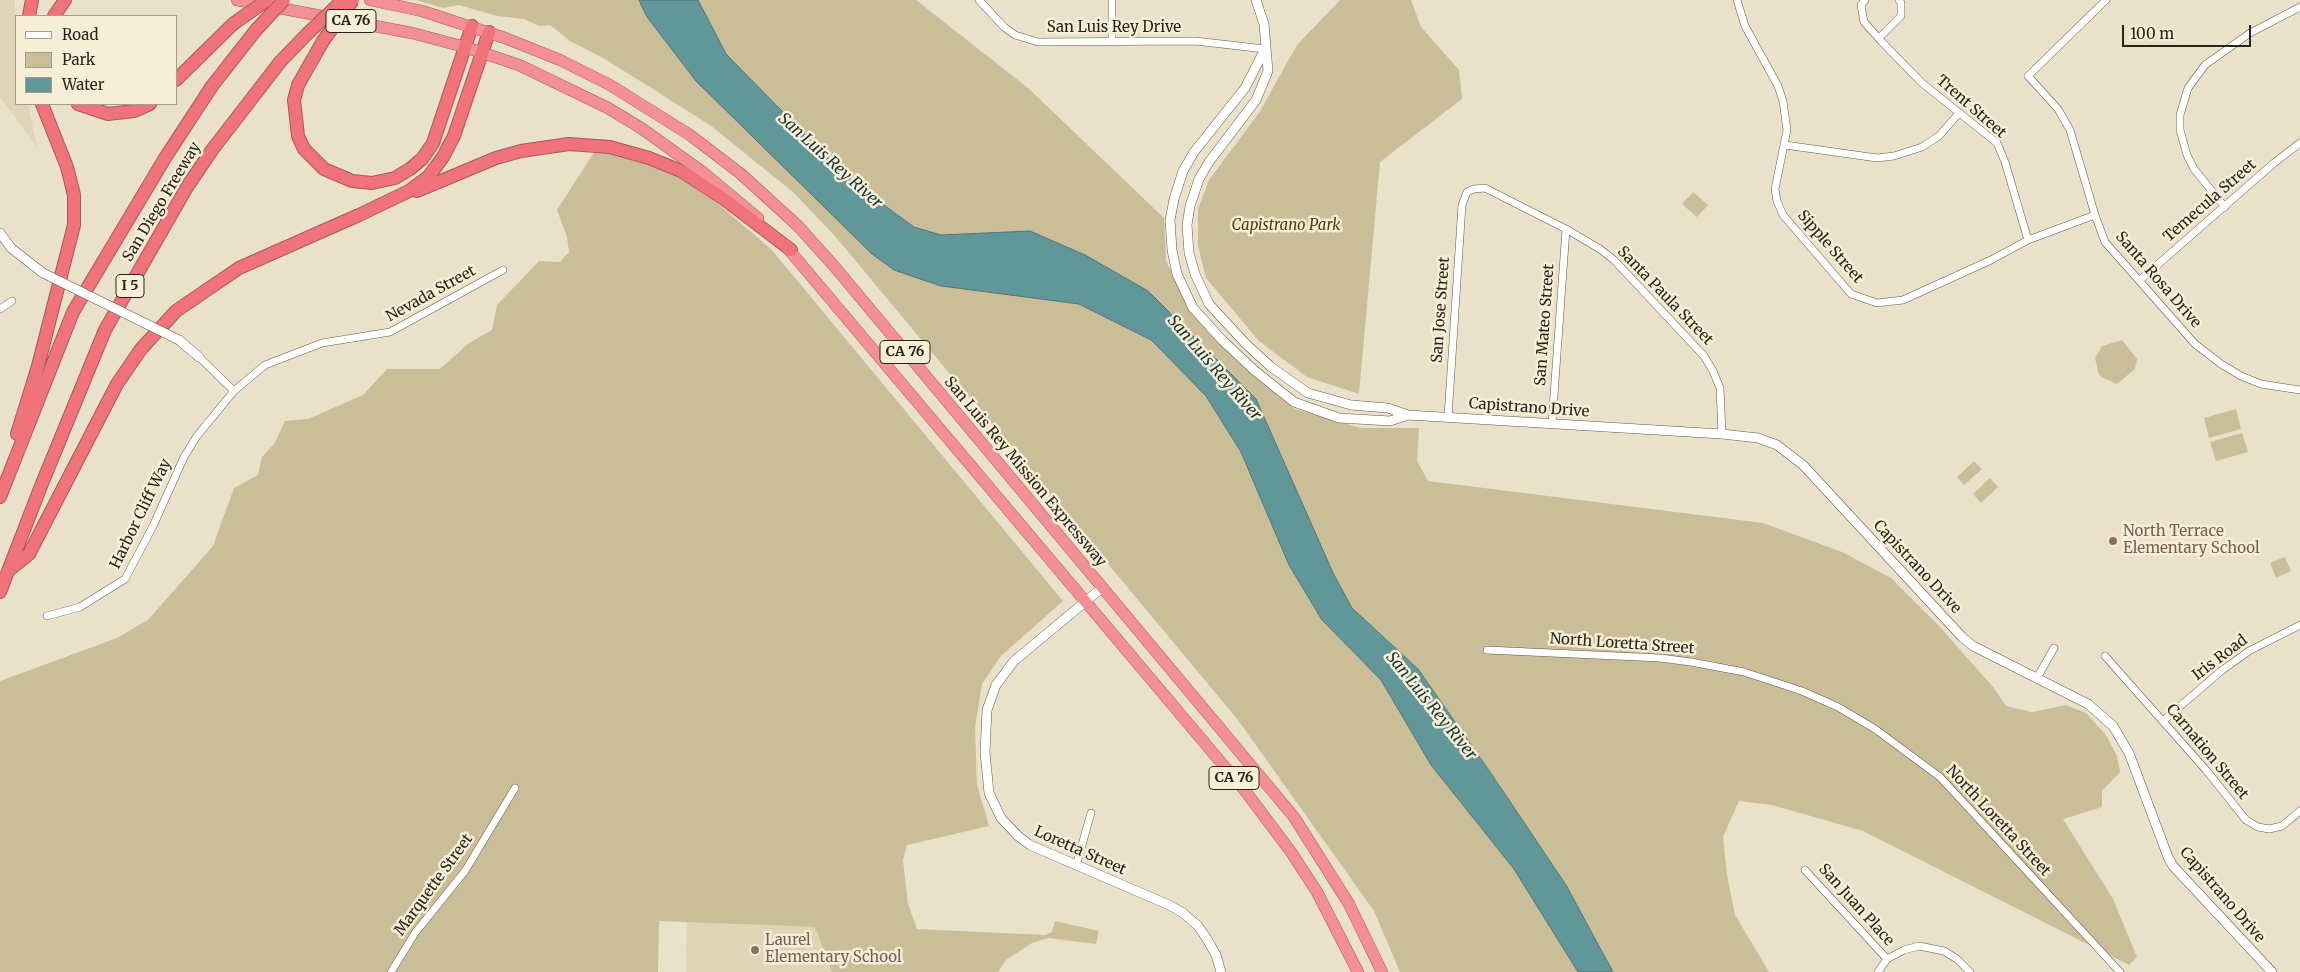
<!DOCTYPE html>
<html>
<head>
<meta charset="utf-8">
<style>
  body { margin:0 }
  #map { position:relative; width:2300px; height:972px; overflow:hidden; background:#e9e1c9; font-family:Merriweather,serif }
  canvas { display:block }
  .legend { position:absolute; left:15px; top:15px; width:162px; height:90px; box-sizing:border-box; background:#f6eed6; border:1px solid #a39d8b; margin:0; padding:6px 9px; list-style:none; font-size:15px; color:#27241b }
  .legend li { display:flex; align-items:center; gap:10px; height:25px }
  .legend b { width:25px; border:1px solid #a39d8b }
  .scale { position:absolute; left:2122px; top:25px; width:129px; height:22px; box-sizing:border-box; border:2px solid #27241b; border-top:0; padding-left:6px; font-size:15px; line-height:18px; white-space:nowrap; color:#27241b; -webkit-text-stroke:4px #f6eed6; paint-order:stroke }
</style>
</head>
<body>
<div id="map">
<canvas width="2300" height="972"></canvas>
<ul class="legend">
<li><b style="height:6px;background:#fff"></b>Road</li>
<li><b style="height:14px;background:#cabe99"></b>Park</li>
<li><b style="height:14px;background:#619799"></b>Water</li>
</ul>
<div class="scale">100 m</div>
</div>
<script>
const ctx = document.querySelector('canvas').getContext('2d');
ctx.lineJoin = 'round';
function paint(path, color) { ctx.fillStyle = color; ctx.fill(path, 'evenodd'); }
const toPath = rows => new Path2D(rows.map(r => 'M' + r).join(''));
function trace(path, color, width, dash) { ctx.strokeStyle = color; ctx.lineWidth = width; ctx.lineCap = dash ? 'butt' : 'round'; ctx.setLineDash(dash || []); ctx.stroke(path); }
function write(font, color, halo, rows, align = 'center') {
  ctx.font = font + ' Merriweather,serif'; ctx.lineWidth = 5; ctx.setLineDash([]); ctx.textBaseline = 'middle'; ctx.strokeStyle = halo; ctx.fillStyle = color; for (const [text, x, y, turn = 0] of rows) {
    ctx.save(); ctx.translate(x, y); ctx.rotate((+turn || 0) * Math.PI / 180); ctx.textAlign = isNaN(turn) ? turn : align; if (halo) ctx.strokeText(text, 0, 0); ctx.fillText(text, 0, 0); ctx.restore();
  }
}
paint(toPath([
  [0,0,15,0,16,104,28,104,37,147,0,97],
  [687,922,815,927,832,972,686,972]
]), '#dfd5b6');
paint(toPath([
  [416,0,639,0,647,17,696,81,941,286,1079,304,1150,340,1206,396,1241,452,1289,565,1322,620,1381,680,1431,765,1514,869,1578,972,1400,972,1374,911,1238,720,835,236,794,193,710,125,605,59,570,41,550,25,539,26,524,19,497,16,459,5,443,8],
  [698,0,916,0,1028,88,1164,218,1166,261,1196,318,1242,365,1295,409,1361,428,1419,428,1417,461,1428,481,1763,523,1842,552,1891,578,1939,626,1993,687,2006,706,2032,712,2066,705,2086,713,2106,735,2117,756,2120,772,2102,791,2102,807,2063,819,2113,899,2137,957,2129,965,1863,831,1772,805,1739,801,1723,837,1727,875,1735,915,1769,972,1613,972,1566,885,1488,769,1418,669,1352,608,1334,575,1256,399,1148,291,1030,231,941,235,914,227,866,192,834,164,726,54],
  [1340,0,1411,0,1421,27,1459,70,1462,99,1380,162,1359,394,1307,377,1259,341,1206,278,1198,246,1198,209,1209,180,1259,113,1297,45],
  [595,151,615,153,663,167,717,203,771,249,1063,601,1001,656,982,684,975,728,977,785,989,826,907,845,903,860,908,904,917,929,1045,935,1052,932,1055,921,1099,931,1096,944,1048,938,1032,943,1006,960,998,972,832,972,815,927,659,921,658,972,0,972,0,681,117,638,148,620,213,546,234,488,258,475,262,457,274,444,285,421,308,419,363,395,387,369,440,369,469,343,492,330,497,305,539,261,560,262,569,252,567,237,557,210],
  [1693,192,1708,205,1697,217,1682,204],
  [2122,340,2137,359,2135,369,2117,384,2101,377,2098,372,2095,358,2102,346],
  [2236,409,2241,429,2209,438,2204,418],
  [2242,433,2248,452,2216,461,2210,442],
  [1974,461,1982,469,1964,485,1957,477],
  [1990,478,1998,487,1981,503,1973,494],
  [2285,557,2291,571,2276,578,2270,563]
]), '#cabe99');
const water = toPath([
  [639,0,698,0,726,54,834,164,866,192,914,227,941,235,1030,231,1085,255,1148,291,1256,399,1334,575,1352,608,1418,669,1488,769,1566,885,1613,972,1578,972,1514,869,1431,765,1381,680,1322,620,1289,565,1241,452,1206,396,1151,340,1079,304,941,286,894,270,872,254,696,81,647,17,639,0]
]);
paint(water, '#619799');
trace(water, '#507473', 1);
const minor = toPath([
  [979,0,1004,27,1015,35,1038,42,1195,41,1265,49],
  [1112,0,1112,42],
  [1737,0,1745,26,1778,86,1783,101,1787,130,1775,189,1777,201,1783,215,1851,294,1877,303,1903,300,1991,260,2028,240,2095,215],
  [1865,0,1861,5,1864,22,1882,42,1922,83,1997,143,2005,162,2028,240],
  [2106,0,2028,76,2058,109,2070,130,2095,215,2105,242,2195,344,2221,364,2241,376,2261,384,2300,390],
  [1879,38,1901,16,1901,3,1899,0],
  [1785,145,1877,158,1894,156,1922,147,1939,136,1959,113],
  [2225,207,2194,169,2187,155,2180,130,2180,115,2188,88,2205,65,2250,33,2300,7],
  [2140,280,2274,163,2300,143],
  [0,309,12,301],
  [199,357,234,391],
  [1448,417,1462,205,1467,192,1474,189,1485,188,1566,229,1600,249,1614,260,1704,356,1713,371,1720,388,1722,434],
  [1552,423,1566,229],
  [47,616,80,607,125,579,153,526,184,457,197,436,234,391,265,365,322,343,390,332,503,270],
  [1487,650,1660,658,1691,662,1744,672,1802,691,1838,707,1875,729,1940,777,2120,972],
  [2105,656,2206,770,2246,820,2258,827,2269,829,2282,826,2300,811],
  [2037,678,2054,648],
  [2163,721,2221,671,2249,651,2300,625],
  [1076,866,1091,813],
  [1805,870,1887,959],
  [391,972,415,933,465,871,515,788],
  [1878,972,1887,959,1904,950,1919,946,1944,951,1957,959,1970,972]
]);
const tertiary = toPath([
  [1256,0,1264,24,1268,71,1256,100,1209,162,1199,179,1190,206,1187,225,1189,253,1195,274,1209,304,1246,344,1271,367,1308,393,1351,405,1388,408,1408,415,1722,434,1758,438,1777,445,1803,465,1962,637,1973,646,2088,704,2113,726,2129,753,2168,857,2173,866,2272,972],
  [1265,49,1245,88,1194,152,1183,171,1174,199,1170,220,1172,250,1177,274,1193,308,1222,340,1254,370,1294,402,1339,418,1390,421,1408,415],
  [0,233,11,248,43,273],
  [179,340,199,357],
  [1103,587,1014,661,996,685,987,710,985,752,989,793,1001,818,1018,836,1030,845,1169,905,1183,913,1198,926,1207,939,1216,955,1221,972]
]);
const trunk = toPath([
  [237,0,412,33,465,47,519,65,608,108,641,128,704,173,758,218],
  [370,0,422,11,505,38,560,60,610,85,690,135,741,174,798,226,834,266,1294,817,1349,904,1382,972],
  [784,244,1246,792,1291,852,1317,892,1358,972]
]);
const motorway = toPath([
  [29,16,32,0],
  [54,16,65,0],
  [323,41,298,85,294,100,298,136,304,149,324,169,352,181,372,183,395,178,410,169,422,159,433,143,472,26],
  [176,80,233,24],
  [78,104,108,114,134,111,150,104],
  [417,191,496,158,521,151,569,144,610,147,649,158,681,171,724,199,791,250],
  [17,434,38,366,74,225,74,195,67,167,42,104],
  [0,497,73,312,165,158,212,86,256,30],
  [9,570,29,554,117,384,141,349,176,311,239,268,359,215,409,191,429,176,443,157,454,136,489,32],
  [0,592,41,486,105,330,187,187,212,150,280,62,307,34]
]);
trace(minor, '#605a45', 8);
trace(tertiary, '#605a45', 10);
trace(trunk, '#aa5759', 12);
trace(motorway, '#aa5759', 14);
trace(minor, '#fff', 7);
trace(tertiary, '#fff', 9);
trace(trunk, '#f38f96', 11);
trace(motorway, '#f0737b', 12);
const tertiaryBridge = toPath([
  [43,273,179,340]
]);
const motorwayBridge = toPath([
  [233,24,267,0],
  [256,30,284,0],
  [307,34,343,0],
  [323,41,353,0]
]);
trace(tertiaryBridge, '#605a45', 10, []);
trace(motorwayBridge, '#aa5759', 14, []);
trace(tertiaryBridge, '#fff', 9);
trace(motorwayBridge, '#f0737b', 12);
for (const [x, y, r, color] of [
  [2113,541,5,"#8d6e63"],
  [755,950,5,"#8d6e63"]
]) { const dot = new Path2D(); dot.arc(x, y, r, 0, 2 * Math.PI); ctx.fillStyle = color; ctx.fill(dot); trace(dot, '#f6eed6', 2); }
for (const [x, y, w] of [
  [351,21,50],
  [130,286,28],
  [905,352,50],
  [1234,778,50]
]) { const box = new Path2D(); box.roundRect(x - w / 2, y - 11.5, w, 23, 4); ctx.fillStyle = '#f6eed6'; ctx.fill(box); trace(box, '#27241b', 1); }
write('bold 14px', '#27241b', null, [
  ["CA 76",351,21],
  ["I 5",130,286],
  ["CA 76",905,352],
  ["CA 76",1234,778]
]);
write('15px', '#27241b', '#f6eed6', [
  ["San Luis Rey Drive",1114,28],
  ["Trent Street",1971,107,41],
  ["Temecula Street",2210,201,-41],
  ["San Diego Freeway",162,202,-59],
  ["Sipple Street",1830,247,49],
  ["Santa Rosa Drive",2158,280,49],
  ["Nevada Street",431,294,-29],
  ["Santa Paula Street",1665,296,46],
  ["San Jose Street",1441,310,-86],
  ["San Mateo Street",1545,325,-86],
  ["Capistrano Drive",1529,408,4],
  ["San Luis Rey Mission Expressway",1025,472,50],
  ["Harbor Cliff Way",141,514,-64],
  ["Capistrano Drive",1917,567,47],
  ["North Loretta Street",1622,644,4],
  ["Iris Road",2220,658,-37],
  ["Carnation Street",2207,752,50],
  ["North Loretta Street",1998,821,47],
  ["Loretta Street",1080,851,24],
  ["Marquette Street",434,885,-54],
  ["Capistrano Drive",2222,895,49],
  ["San Juan Place",1856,905,48]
]);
write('italic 15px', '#4f400c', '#f6eed6', [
  ["Capistrano Park",1286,226]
]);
write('15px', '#785e54', '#f6eed6', [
  ["North Terrace",2123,532],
  ["Elementary School",2123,549],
  ["Laurel",765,941],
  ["Elementary School",765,958]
], 'left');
write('italic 16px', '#133132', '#f6eed6', [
  ["San Luis Rey River",830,161,42],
  ["San Luis Rey River",1214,368,49],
  ["San Luis Rey River",1431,706,51]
]);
</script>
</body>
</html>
